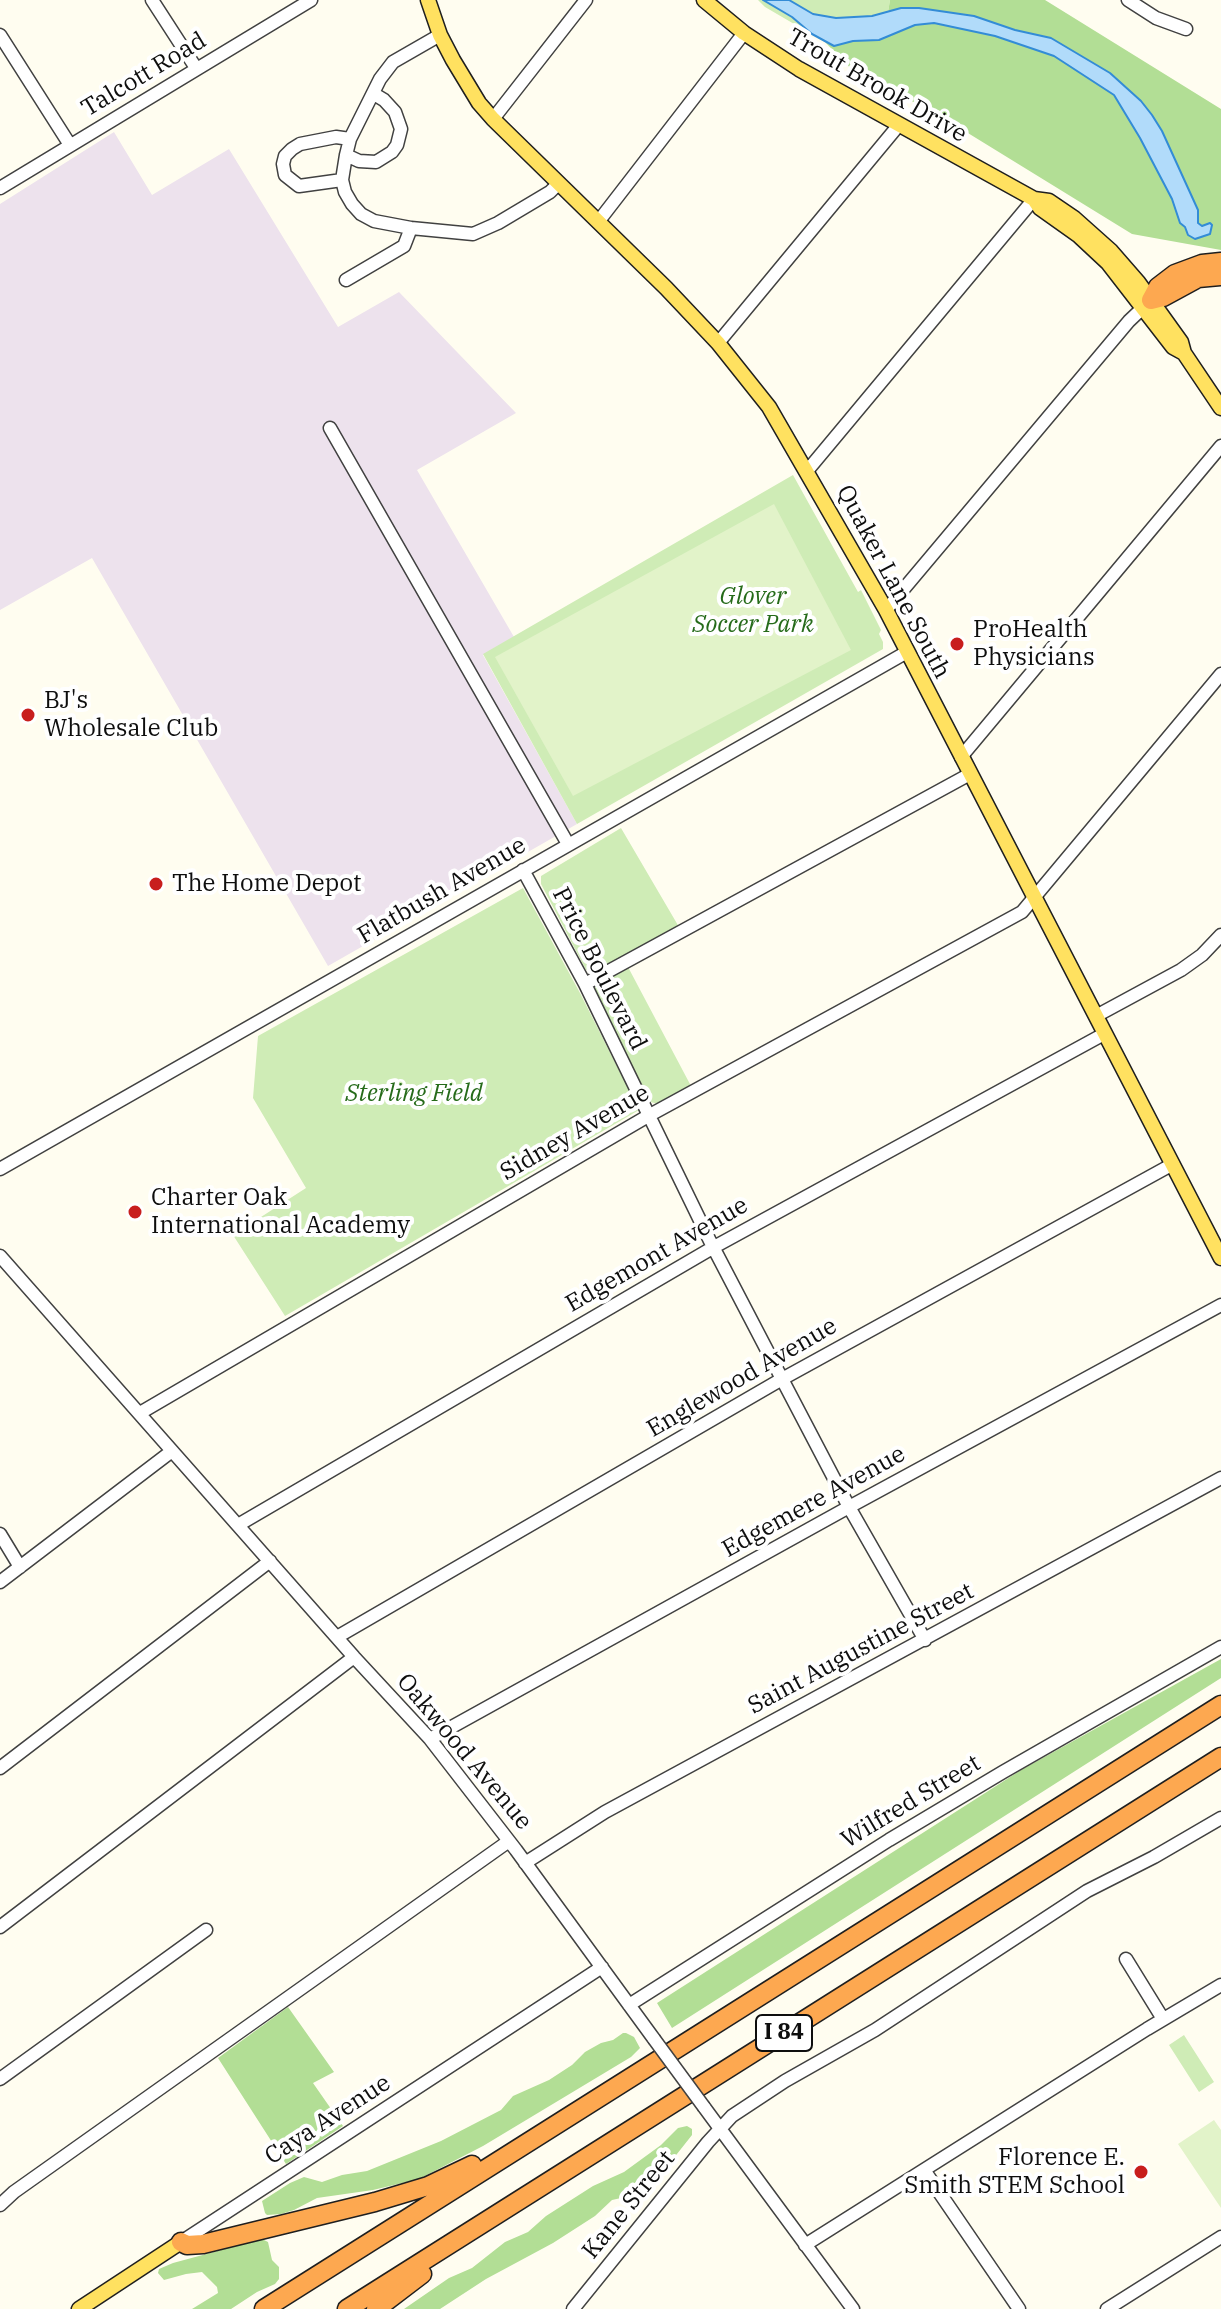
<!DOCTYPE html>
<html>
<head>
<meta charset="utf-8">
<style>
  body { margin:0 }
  canvas { display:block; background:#fffdf0 }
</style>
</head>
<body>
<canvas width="1221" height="2309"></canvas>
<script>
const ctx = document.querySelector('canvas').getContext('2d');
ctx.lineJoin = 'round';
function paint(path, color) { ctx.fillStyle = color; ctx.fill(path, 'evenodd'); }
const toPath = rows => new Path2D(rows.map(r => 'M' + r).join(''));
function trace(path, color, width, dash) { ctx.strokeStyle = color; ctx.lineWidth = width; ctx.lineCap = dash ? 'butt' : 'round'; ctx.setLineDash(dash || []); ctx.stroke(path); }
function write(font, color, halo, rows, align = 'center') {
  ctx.font = font + ' "IBM Plex Serif",serif'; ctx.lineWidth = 8; ctx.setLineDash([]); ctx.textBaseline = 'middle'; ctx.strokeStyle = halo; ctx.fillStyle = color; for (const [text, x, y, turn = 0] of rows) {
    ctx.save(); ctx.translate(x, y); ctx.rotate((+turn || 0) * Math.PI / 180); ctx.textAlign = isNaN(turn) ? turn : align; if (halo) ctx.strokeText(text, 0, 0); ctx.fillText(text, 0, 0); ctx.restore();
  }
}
paint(toPath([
  [114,132,152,195,229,149,338,327,399,292,516,413,417,470,514,637,483,655,577,824,328,966,92,558,0,610,0,204]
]), '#ede2ed');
paint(toPath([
  [758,0,890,0,885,31,848,42,825,42,765,7],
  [793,475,858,592,861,590,881,630,879,634,883,642,883,649,577,824,483,654],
  [621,828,679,927,594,971,586,970,541,884,541,876],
  [523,888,580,993,639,1110,285,1316,233,1235,306,1188,253,1098,258,1036],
  [628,967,691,1086,658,1104,647,1101,592,993,595,985],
  [1184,2035,1214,2082,1199,2092,1169,2045]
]), '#cfecb6');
paint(toPath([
  [890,0,1045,0,1221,109,1221,250,1132,234,924,106,865,83,825,42,848,42,885,31],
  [1221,1659,1221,1678,672,2028,657,2003,1021,1770],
  [288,2007,334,2072,313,2083,343,2126,286,2164,218,2058],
  [623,2033,626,2033,634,2037,640,2048,631,2057,483,2146,419,2179,373,2190,317,2198,294,2210,281,2214,267,2215,265,2213,262,2201,290,2183,304,2177,322,2182,342,2175,367,2171,441,2141,501,2110,513,2096,549,2080,572,2065,585,2052,601,2043,613,2040],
  [687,2126,692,2129,692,2135,639,2202,630,2203,621,2198,612,2200,595,2216,553,2243,486,2279,440,2309,404,2309,449,2278,472,2268,505,2242,528,2232,546,2216,593,2186,624,2172,661,2145,678,2128],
  [262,2239,268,2242,272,2260,279,2267,279,2279,275,2284,257,2292,231,2309,192,2309,218,2293,217,2287,202,2272,186,2274,164,2280,158,2273,159,2269,173,2263]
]), '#b2de95');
paint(toPath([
  [774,504,851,650,573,796,495,657],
  [1214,2120,1221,2130,1221,2208,1178,2144]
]), '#e2f3c9');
const water = toPath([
  [763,0,789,0,813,14,836,18,872,16,901,8,919,8,974,16,1015,30,1051,38,1110,73,1141,101,1152,115,1162,131,1198,210,1198,223,1202,226,1210,223,1212,225,1210,234,1195,239,1188,235,1185,227,1180,223,1172,199,1140,138,1114,95,1054,56,995,36,934,23,915,25,879,40,853,41,834,46,812,34,792,17,763,0]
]);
paint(water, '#b1dbfa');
trace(water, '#338cd6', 2);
const minor = toPath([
  [152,0,196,68],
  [1128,0,1156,18,1186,29],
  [0,35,70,145],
  [440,35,393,62,380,79,350,139,346,155,342,180,345,192,352,204,361,214,374,221,411,228,473,234,498,223,550,192,558,184],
  [493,119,586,0],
  [346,155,359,161,376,162,392,152,397,145,401,129,395,112,384,100,374,94],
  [342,180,299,186,285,175,283,164,285,156,292,149,300,144,336,137,350,139],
  [0,188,311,0],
  [598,222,744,33],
  [346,280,404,246,411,228],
  [718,343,898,126],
  [330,428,568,844],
  [807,471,1034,199],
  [886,610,1129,321,1149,302],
  [961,757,1221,446],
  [523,870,585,984,710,1241,782,1379,849,1507,925,1640],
  [585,984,970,774],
  [1096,1016,1181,970,1202,955,1221,935],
  [0,1169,907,652],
  [0,1256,354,1657,430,1739,516,1850,654,2039],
  [140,1413,648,1116,1022,912,1221,674],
  [238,1525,714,1247,1104,1034],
  [0,1534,20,1567],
  [0,1582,172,1451],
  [337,1637,782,1379,1173,1164],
  [430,1739,849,1507,1221,1305],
  [0,1768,270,1561],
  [525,1863,605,1812,1221,1478],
  [0,1927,354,1657],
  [1126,1959,1163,2019],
  [629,2005,889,1840,1003,1772,1221,1647],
  [0,2079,206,1930],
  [704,2107,853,2309],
  [924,2170,1019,2309],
  [0,2205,14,2192,509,1841],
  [181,2242,602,1967],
  [805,2245,1147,2029,1221,1985],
  [573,2309,708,2142,732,2116,785,2081,875,2030,1087,1891,1154,1857,1221,1818],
  [1107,2309,1221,2237]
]);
const major = toPath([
  [428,0,440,35,453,60,479,103,493,119,666,288,718,343,769,407,886,610,1221,1258],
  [704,0,744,33,799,69,1034,199,1049,201,1074,218,1111,251,1138,282,1181,342,1184,353,1221,408],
  [1034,199,1040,208,1078,235,1108,263,1173,347,1184,353],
  [79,2309,181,2242]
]);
const highway = toPath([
  [1151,300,1158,287,1175,274,1202,264,1221,262],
  [1151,300,1163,297,1198,278,1221,276],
  [181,2242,187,2245,203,2244,375,2202,428,2186,472,2165],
  [264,2309,1221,1705],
  [347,2309,1221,1757],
  [376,2309,422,2274]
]);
trace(minor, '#414141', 15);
trace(major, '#1f1f1f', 17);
trace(highway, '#1f1f1f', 21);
trace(minor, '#fff', 12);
trace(major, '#ffe160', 14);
trace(highway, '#fda850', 18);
const minorBridge = toPath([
  [654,2039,704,2107]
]);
trace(minorBridge, '#414141', 15, []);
trace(minorBridge, '#fff', 12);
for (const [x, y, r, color] of [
  [957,644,8,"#c81e1d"],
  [28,715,8,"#c81e1d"],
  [156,884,8,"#c81e1d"],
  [135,1212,8,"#c81e1d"],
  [1141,2172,8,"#c81e1d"]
]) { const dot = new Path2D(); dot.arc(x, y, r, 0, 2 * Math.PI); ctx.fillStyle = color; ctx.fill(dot); trace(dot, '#fff', 3); }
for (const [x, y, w] of [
  [784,2033,56]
]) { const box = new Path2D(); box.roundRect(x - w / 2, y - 18, w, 36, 6); ctx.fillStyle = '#fff'; ctx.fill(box); trace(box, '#0e0e0e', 2); }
write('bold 22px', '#0e0e0e', null, [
  ["I 84",784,2033]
]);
write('24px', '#0e0e0e', '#fff', [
  ["Talcott Road",144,75,-31],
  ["Trout Brook Drive",877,86,30],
  ["Quaker Lane South",893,582,62],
  ["Flatbush Avenue",442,891,-30],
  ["Price Boulevard",599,969,63],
  ["Sidney Avenue",575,1133,-30],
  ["Edgemont Avenue",657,1255,-30],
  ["Englewood Avenue",742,1378,-30],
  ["Edgemere Avenue",814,1502,-29],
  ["Saint Augustine Street",861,1649,-28],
  ["Oakwood Avenue",464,1752,50],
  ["Wilfred Street",911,1802,-31],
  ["Caya Avenue",328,2120,-33],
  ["Kane Street",629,2205,-51]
]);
write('italic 24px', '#266b1a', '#fff', [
  ["Glover",753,597],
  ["Soccer Park",753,625],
  ["Sterling Field",414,1094]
]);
write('24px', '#0e0e0e', '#fff', [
  ["ProHealth",973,630],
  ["Physicians",973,658],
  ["BJ's",44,701],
  ["Wholesale Club",44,729],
  ["The Home Depot",172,884],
  ["Charter Oak",151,1198],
  ["International Academy",151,1226],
  ["Florence E.",1125,2158,"right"],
  ["Smith STEM School",1125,2186,"right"]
], 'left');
</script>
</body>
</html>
